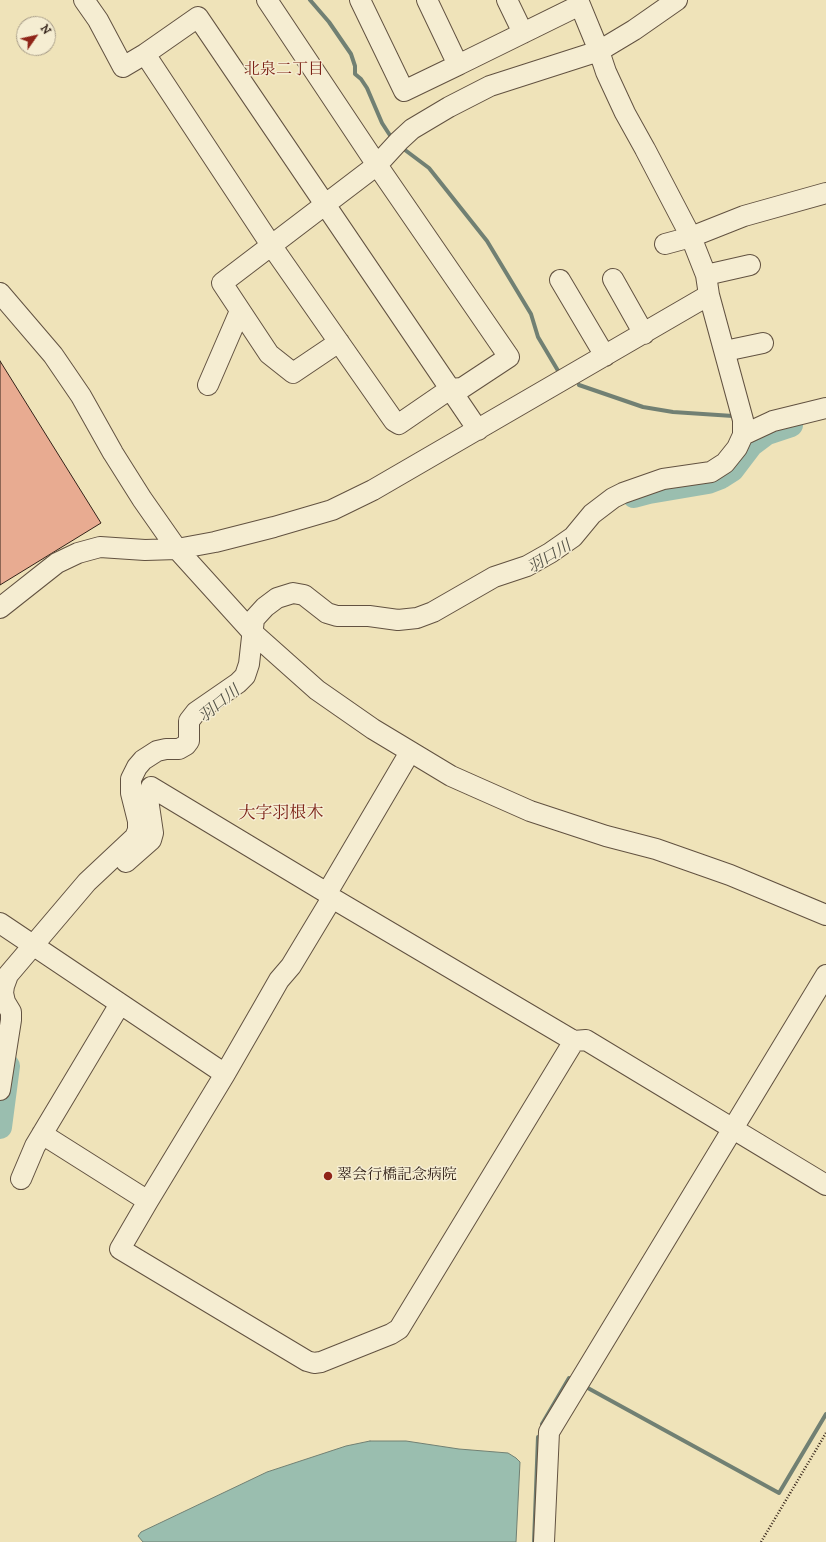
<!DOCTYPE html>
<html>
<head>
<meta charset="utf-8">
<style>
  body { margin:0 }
  #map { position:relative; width:826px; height:1542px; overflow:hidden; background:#efe3b9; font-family:"IM FELL DW Pica",serif }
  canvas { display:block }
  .north { position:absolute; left:16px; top:16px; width:40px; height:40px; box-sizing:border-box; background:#f5edd2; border:1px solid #a79c88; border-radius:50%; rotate:56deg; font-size:11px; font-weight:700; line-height:16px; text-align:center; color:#332219 }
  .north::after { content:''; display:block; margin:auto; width:14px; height:18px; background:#8f2418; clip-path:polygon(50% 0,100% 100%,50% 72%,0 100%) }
</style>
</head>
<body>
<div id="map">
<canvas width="826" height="1542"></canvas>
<div class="north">N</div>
</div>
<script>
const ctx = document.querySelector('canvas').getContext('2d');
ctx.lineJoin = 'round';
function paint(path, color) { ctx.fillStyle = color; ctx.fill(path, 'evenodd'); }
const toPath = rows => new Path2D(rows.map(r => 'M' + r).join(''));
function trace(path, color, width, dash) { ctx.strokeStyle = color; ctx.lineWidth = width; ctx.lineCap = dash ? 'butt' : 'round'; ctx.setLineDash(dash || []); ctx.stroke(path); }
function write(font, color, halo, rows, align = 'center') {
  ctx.font = font + ' "IM FELL DW Pica","Noto Serif JP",serif'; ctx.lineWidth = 3; ctx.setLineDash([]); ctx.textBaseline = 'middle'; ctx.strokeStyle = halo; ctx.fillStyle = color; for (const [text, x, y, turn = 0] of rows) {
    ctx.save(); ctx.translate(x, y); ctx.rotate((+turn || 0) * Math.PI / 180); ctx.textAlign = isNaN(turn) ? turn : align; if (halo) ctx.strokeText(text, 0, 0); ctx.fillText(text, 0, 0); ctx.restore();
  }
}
const water = toPath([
  [370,1441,406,1441,459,1449,508,1453,516,1458,520,1462,516,1542,143,1542,138,1536,141,1532,267,1472,346,1446,370,1441]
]);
paint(water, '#9abeaf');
trace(water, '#718073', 1);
trace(toPath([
  [310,0,329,22,351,54,355,66,355,74,361,79,367,88,382,123,393,140],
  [401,147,429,168,487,241,531,314,538,337,560,374],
  [579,385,643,407,673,412,733,416],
  [586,1387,779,1493,826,1414],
  [542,1424,569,1378],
  [534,1542,538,1437]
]), '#718073', 4);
trace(toPath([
  [634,496,649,492,708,482,721,477,732,470,751,445,767,433,791,425],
  [0,1127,8,1066]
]), '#9abeaf', 24);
const building = toPath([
  [0,361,101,523,0,585,0,361]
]);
paint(building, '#e8ab91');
trace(building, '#332219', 1);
const minor = toPath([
  [84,0,98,20,123,67,145,54,198,17,478,430],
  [360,0,404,91,458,65],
  [427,0,458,65,580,5],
  [507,0,523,33],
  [145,54,271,245,394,421,399,424,450,389,462,388,509,357,377,165,267,0],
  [665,244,691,237,744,216,826,193],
  [706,275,750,265],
  [613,279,644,334],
  [560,280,605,356],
  [0,293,53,355,81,396,113,453,142,499,177,549,253,633,317,690,373,729,451,776,478,788,530,811,606,836,656,849,730,875,826,915],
  [339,342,293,373,269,354,222,283,377,165,399,141,412,129,449,107,490,86,599,51,634,30,677,0],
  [725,351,763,343],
  [208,385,240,311],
  [743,435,773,421,826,408],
  [0,608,57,563,78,553,100,547,145,550,177,549,215,542,274,527,332,510,373,490,709,295],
  [126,862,151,840,153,833,148,799,151,787,327,893,332,898,574,1041],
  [327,893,410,752],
  [332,898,291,966,279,980,263,1008,225,1074,148,1201,120,1249,307,1361,314,1363,321,1362,391,1334,399,1329,574,1041,586,1040,826,1185],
  [0,923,225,1074],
  [0,1090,11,1020,11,1012,5,1002,3,993,4,986,8,975,87,882,135,837,138,830,138,821,131,793,131,779,137,767,143,760,157,751,166,749,179,749,186,745,189,741,189,721,196,712,238,683,245,676,249,664,254,619,265,607,277,598,293,593,304,595,327,613,337,616,369,616,398,620,417,618,433,612,494,577,527,566,550,553,573,537,592,514,613,498,623,493,663,479,711,472,725,463,737,448,743,435,743,420,709,295,706,275,691,237,645,149,625,113,606,72,599,51,578,0],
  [42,1134,148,1201],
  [21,1179,35,1146,120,1004],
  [544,1542,549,1432,826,975]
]);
trace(minor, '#625241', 22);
trace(toPath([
  [761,1542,826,1433]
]), '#332219', 2.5, [1, 2]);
trace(minor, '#f5edd2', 20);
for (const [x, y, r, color] of [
  [328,1176,5,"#8f2418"]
]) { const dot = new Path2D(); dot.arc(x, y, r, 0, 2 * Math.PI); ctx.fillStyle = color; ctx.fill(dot); trace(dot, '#f5edd2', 1.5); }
write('15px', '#332219', '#f5edd2', [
  ["翠会行橋記念病院",337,1176]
], 'left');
write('16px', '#7a1f14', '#f5edd2', [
  ["北泉二丁目",284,71]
]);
write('italic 16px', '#525146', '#f5edd2', [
  ["羽口川",550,558,-31],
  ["羽口川",220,705,-39]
]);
write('17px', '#7a1f14', '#f5edd2', [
  ["大字羽根木",281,814]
]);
</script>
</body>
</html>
